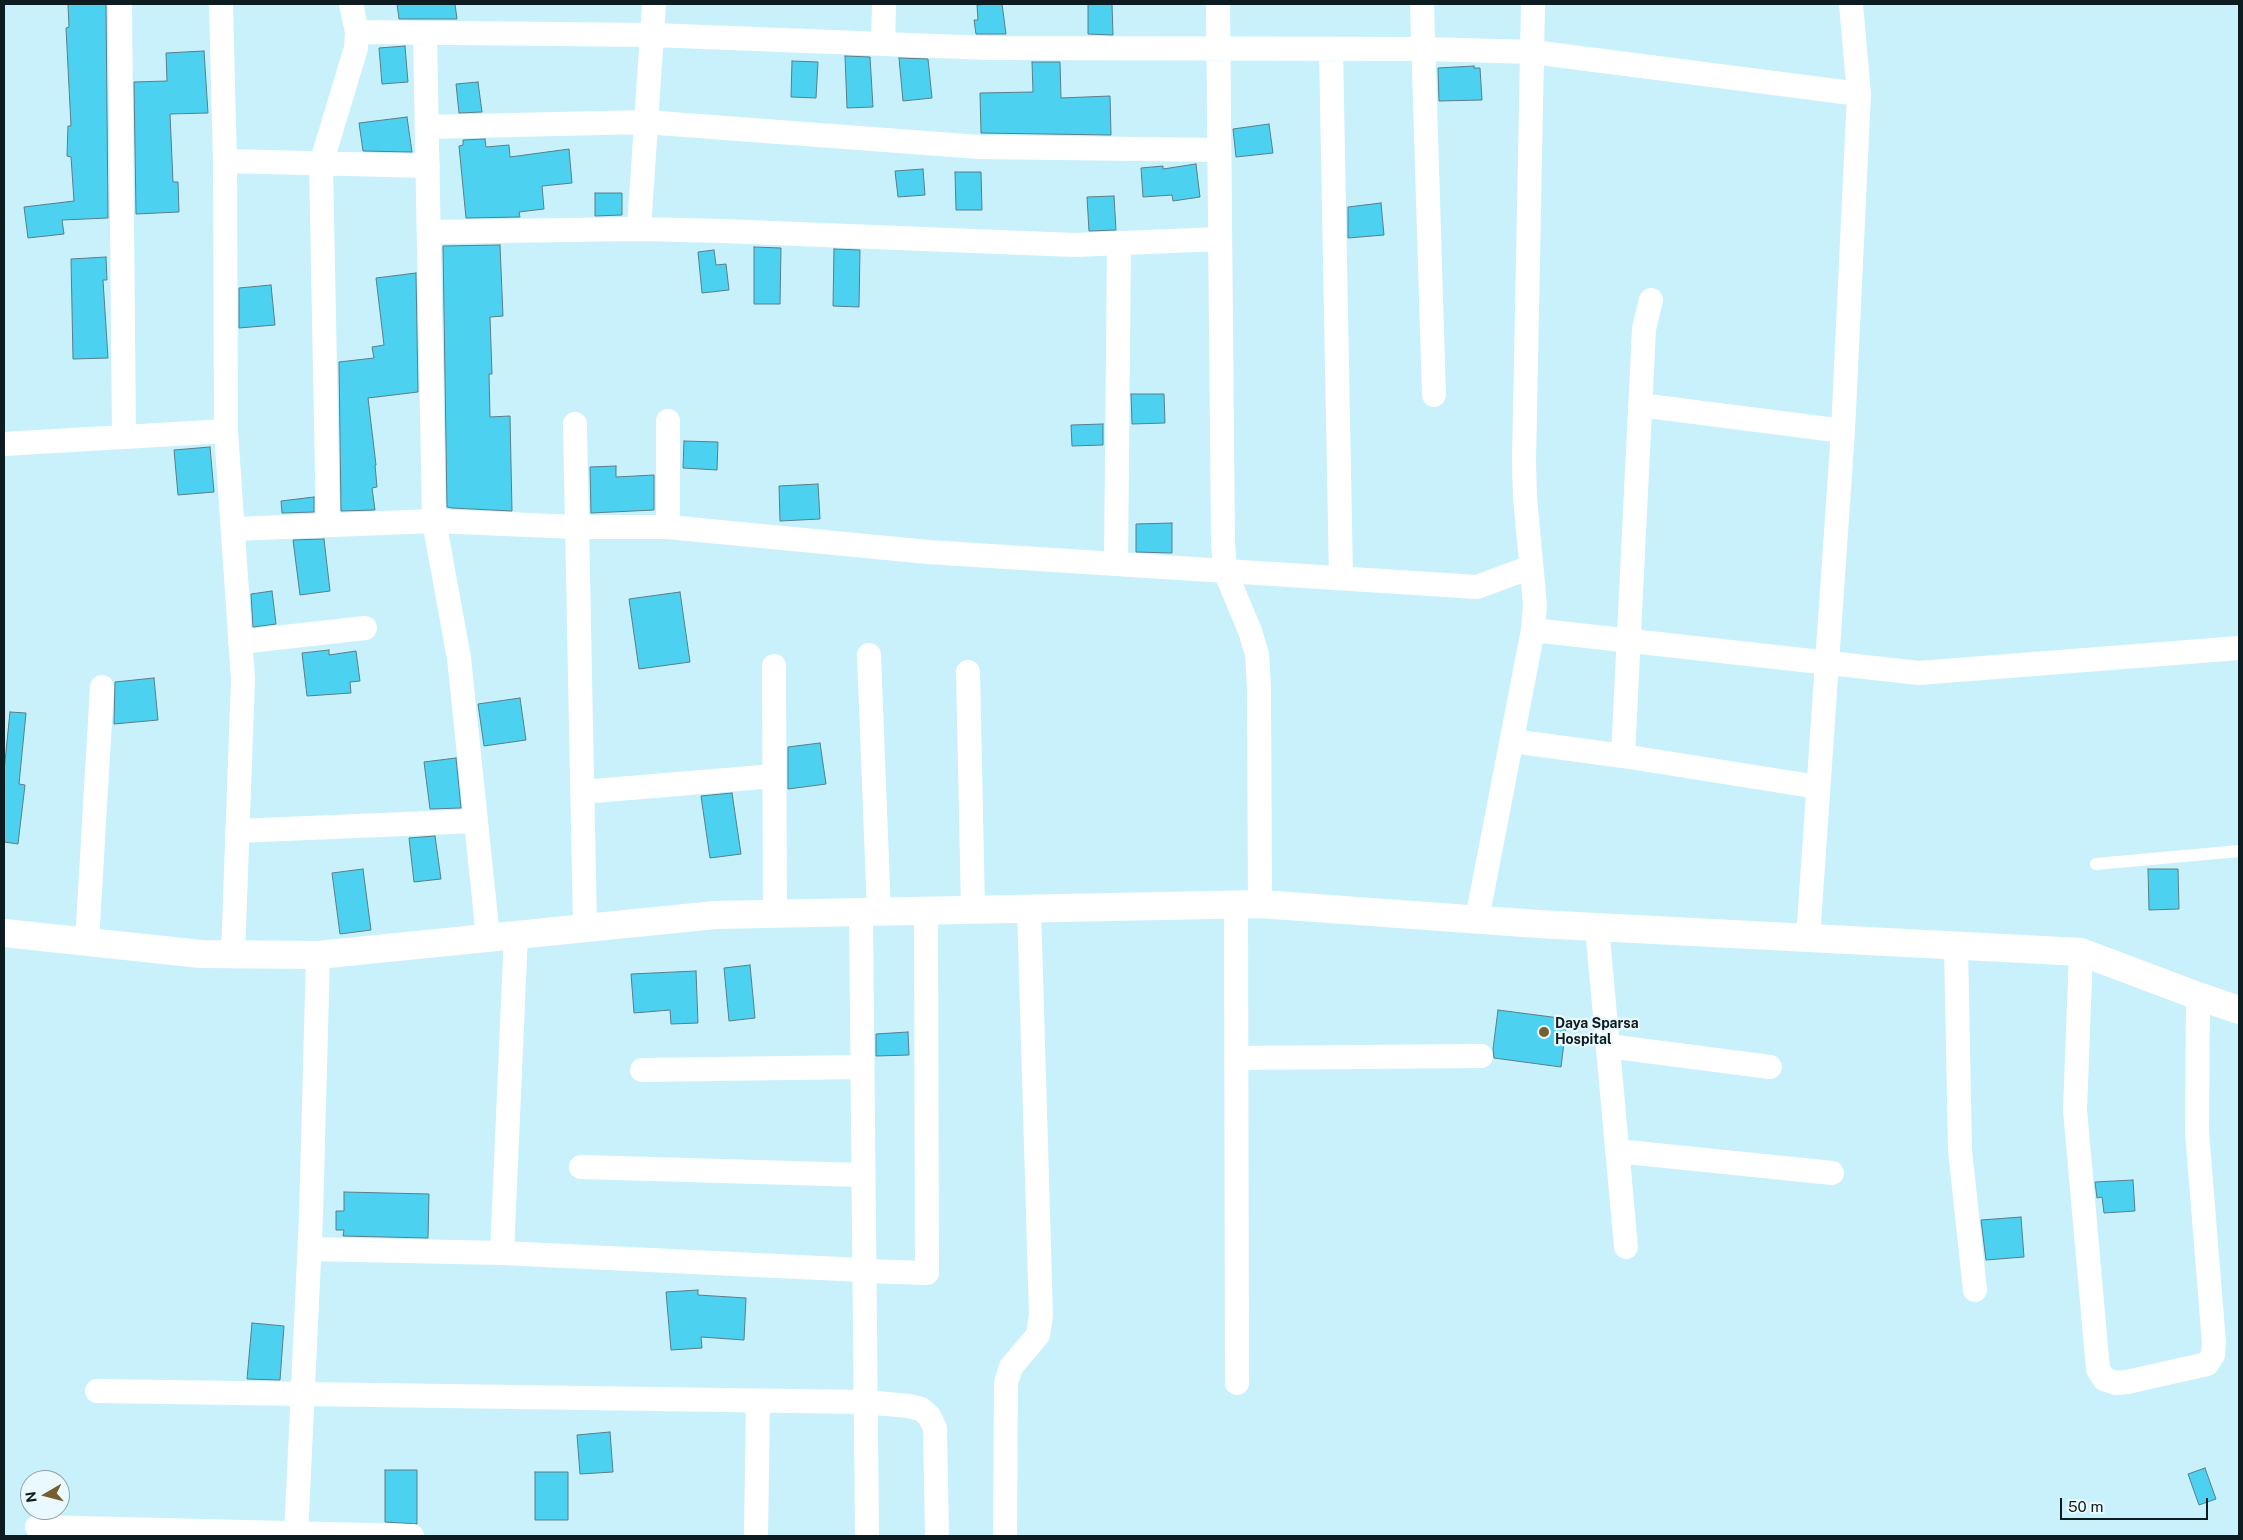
<!DOCTYPE html>
<html>
<head>
<meta charset="utf-8">
<style>
  body { margin:0 }
  #map { position:relative; width:2243px; height:1540px; overflow:hidden; background:#c9f1fc; font-family:"Public Sans",sans-serif }
  canvas { display:block }
  .frame { position:absolute; inset:0; border:5px solid #0d1c20; pointer-events:none }
  .north { position:absolute; left:20px; top:1470px; width:50px; height:50px; box-sizing:border-box; background:#eaf9fe; border:1px solid #92a1a5; border-radius:50%; rotate:262deg; font-size:14px; font-weight:700; line-height:20px; text-align:center; color:#0d1c20 }
  .north::after { content:''; display:block; margin:auto; width:18px; height:22px; background:#765e2f; clip-path:polygon(50% 0,100% 100%,50% 72%,0 100%) }
  .scale { position:absolute; left:2060px; top:1498px; width:148px; height:22px; box-sizing:border-box; border:2px solid #0d1c20; border-top:0; padding-left:6px; font-size:15px; line-height:18px; white-space:nowrap; color:#0d1c20; -webkit-text-stroke:4px #eaf9fe; paint-order:stroke }
</style>
</head>
<body>
<div id="map">
<canvas width="2243" height="1540"></canvas>
<div class="frame"></div>
<div class="north">N</div>
<div class="scale">50 m</div>
</div>
<script>
const ctx = document.querySelector('canvas').getContext('2d');
ctx.lineJoin = 'round';
function paint(path, color) { ctx.fillStyle = color; ctx.fill(path, 'evenodd'); }
const toPath = rows => new Path2D(rows.map(r => 'M' + r).join(''));
function trace(path, color, width, dash) { ctx.strokeStyle = color; ctx.lineWidth = width; ctx.lineCap = dash ? 'butt' : 'round'; ctx.setLineDash(dash || []); ctx.stroke(path); }
function write(font, color, halo, rows, align = 'center') {
  ctx.font = font + ' "Public Sans",sans-serif'; ctx.lineWidth = 4.5; ctx.setLineDash([]); ctx.textBaseline = 'middle'; ctx.strokeStyle = halo; ctx.fillStyle = color; for (const [text, x, y, turn = 0] of rows) {
    ctx.save(); ctx.translate(x, y); ctx.rotate((+turn || 0) * Math.PI / 180); ctx.textAlign = isNaN(turn) ? turn : align; if (halo) ctx.strokeText(text, 0, 0); ctx.fillText(text, 0, 0); ctx.restore();
  }
}
const building = toPath([
  [68,4,106,4,108,218,62,220,64,234,28,238,24,207,74,201,71,157,67,156,68,126,71,126,66,28,69,27,68,4],
  [397,4,455,4,457,19,399,19,397,4],
  [989,4,1002,4,1006,34,976,34,974,20,978,20,977,5,989,4],
  [1088,4,1112,4,1113,35,1088,34,1088,4],
  [405,46,408,82,382,84,379,48,405,46],
  [204,51,208,113,170,114,173,182,178,182,179,212,136,214,134,82,167,81,166,53,204,51],
  [845,56,870,57,873,107,847,108,845,56],
  [899,58,928,59,932,98,903,101,899,58],
  [792,61,818,62,816,98,791,97,792,61],
  [1032,62,1060,62,1061,98,1110,96,1111,135,981,133,980,93,1033,92,1032,62],
  [1474,66,1474,68,1480,68,1482,100,1439,101,1438,68,1474,66],
  [478,82,482,112,459,113,456,84,478,82],
  [407,117,412,152,363,151,359,123,407,117],
  [1269,124,1273,153,1236,157,1233,129,1269,124],
  [485,139,486,147,509,145,510,157,569,149,572,183,542,186,544,209,519,212,520,217,466,218,459,146,463,145,463,140,485,139],
  [1196,164,1200,197,1173,201,1172,195,1143,197,1141,168,1163,166,1163,169,1196,164],
  [923,169,925,195,898,197,895,171,923,169],
  [955,172,981,172,982,210,956,210,955,172],
  [595,193,622,193,622,215,595,216,595,193],
  [1114,196,1116,230,1089,231,1087,197,1114,196],
  [1381,203,1384,235,1348,238,1348,207,1381,203],
  [500,245,503,316,490,317,492,374,489,374,490,417,510,416,512,511,452,508,447,507,443,246,500,245],
  [754,247,781,248,780,304,754,304,754,247],
  [834,249,860,250,859,307,833,306,834,249],
  [714,250,716,265,726,264,729,290,702,293,698,252,714,250],
  [106,257,107,280,103,280,108,358,73,359,71,259,106,257],
  [416,273,418,392,368,398,376,465,375,465,377,487,372,488,375,510,341,511,339,362,374,358,372,347,384,345,376,278,416,273],
  [271,285,275,325,239,328,239,288,271,285],
  [1131,394,1164,394,1165,423,1132,424,1131,394],
  [1103,424,1103,445,1072,446,1071,425,1103,424],
  [684,441,718,442,717,470,683,468,684,441],
  [210,447,214,492,178,495,174,450,210,447],
  [616,466,616,477,654,475,654,510,591,513,590,467,616,466],
  [818,484,820,519,780,521,779,486,818,484],
  [314,497,314,512,282,513,281,501,314,497],
  [1172,523,1172,553,1136,552,1136,524,1172,523],
  [324,539,330,591,300,595,293,540,324,539],
  [272,591,276,624,253,627,251,594,272,591],
  [680,592,690,662,639,669,629,599,680,592],
  [329,650,329,655,356,651,360,681,350,682,351,693,307,696,302,653,329,650],
  [154,678,158,720,114,724,115,682,154,678],
  [520,698,526,740,484,746,478,704,520,698],
  [10,712,26,713,19,784,25,785,18,844,4,842,4,771,10,712],
  [820,743,826,784,788,789,788,747,820,743],
  [456,758,461,808,430,809,424,762,456,758],
  [732,793,741,854,710,858,701,796,732,793],
  [435,836,441,879,414,882,409,838,435,836],
  [363,869,371,930,340,934,332,873,363,869],
  [2148,869,2178,869,2179,909,2149,910,2148,869],
  [750,965,755,1018,729,1021,724,968,750,965],
  [696,971,698,1023,671,1024,670,1010,634,1013,631,974,696,971],
  [1498,1010,1567,1019,1561,1067,1494,1058,1493,1049,1498,1010],
  [908,1032,909,1055,876,1056,876,1034,908,1032],
  [2133,1180,2135,1211,2104,1213,2102,1197,2097,1198,2095,1182,2133,1180],
  [344,1192,429,1194,428,1238,343,1236,344,1230,336,1230,336,1211,344,1211,344,1192],
  [2021,1217,2024,1257,1986,1260,1981,1220,2021,1217],
  [698,1290,698,1295,746,1298,744,1340,701,1337,702,1348,671,1350,666,1292,698,1290],
  [252,1323,284,1326,280,1380,247,1379,252,1323],
  [610,1432,613,1472,580,1474,577,1435,610,1432],
  [2205,1468,2216,1499,2199,1505,2188,1474,2205,1468],
  [385,1470,417,1470,417,1524,385,1522,385,1470],
  [535,1472,568,1472,568,1520,535,1520,535,1472]
]);
paint(building, '#4cd1f0');
trace(building, '#5a7e88', 1);
trace(toPath([
  [2096,864,2239,851]
]), '#fff', 12);
trace(toPath([
  [120,4,124,436],
  [221,4,225,161,226,431,243,679,233,954],
  [1218,4,1223,541,1225,571,1250,631,1257,654,1259,689,1260,904],
  [1422,4,1434,395],
  [357,32,653,35,988,48,1424,49,1533,52,1859,94],
  [425,33,434,521,459,658,488,937],
  [883,44,884,4],
  [1331,49,1341,578],
  [428,127,645,122,979,147,1219,150],
  [225,161,428,166],
  [639,229,654,4],
  [429,232,639,229,723,231,1074,245,1220,239],
  [1640,405,1843,431],
  [668,421,668,527],
  [575,424,585,927],
  [4,444,226,431],
  [328,525,321,164,356,48,357,32,351,4],
  [233,529,434,521,576,527,668,527,928,552,1477,587,1531,567],
  [1116,564,1119,244],
  [1533,630,1919,673,2239,648],
  [240,642,365,628],
  [869,655,879,912],
  [774,666,775,914],
  [968,672,973,909],
  [1512,741,1623,756,1818,787],
  [1623,756,1644,329,1651,300],
  [582,792,774,776],
  [237,831,476,821],
  [1236,904,1237,1383],
  [861,913,867,1536],
  [1477,919,1533,630,1535,605,1525,497,1524,463,1533,4],
  [1597,927,1626,1247],
  [1808,938,1843,431,1859,94,1851,4],
  [87,942,102,687],
  [1956,945,1960,1150,1975,1290],
  [2081,952,2075,1110,2098,1369,2104,1379,2116,1383,2127,1382,2207,1364,2213,1355,2214,1343,2197,1132,2198,996],
  [1608,1046,1770,1067],
  [1236,1058,1481,1056],
  [642,1070,862,1067],
  [1617,1151,1832,1173],
  [581,1167,862,1175],
  [310,1249,502,1253,862,1270,863,1271,927,1273,926,911],
  [502,1253,516,934],
  [97,1391,864,1402,909,1406,921,1409,929,1416,935,1428,937,1533],
  [37,1527,412,1536],
  [296,1536,311,1217,318,955],
  [756,1536,758,1401],
  [1005,1536,1006,1383,1011,1367,1038,1335,1041,1315,1029,907]
]), '#fff', 24);
trace(toPath([
  [4,933,201,954,318,955,715,915,1260,904,1538,924,2081,952,2198,996,2239,1010]
]), '#fff', 28);
for (const [x, y, r, color] of [
  [1544,1032,6,"#765e2f"]
]) { const dot = new Path2D(); dot.arc(x, y, r, 0, 2 * Math.PI); ctx.fillStyle = color; ctx.fill(dot); trace(dot, '#eaf9fe', 2); }
write('bold 14px', '#0d1c20', '#eaf9fe', [
  ["Daya Sparsa",1555,1024],
  ["Hospital",1555,1040]
], 'left');
</script>
</body>
</html>
